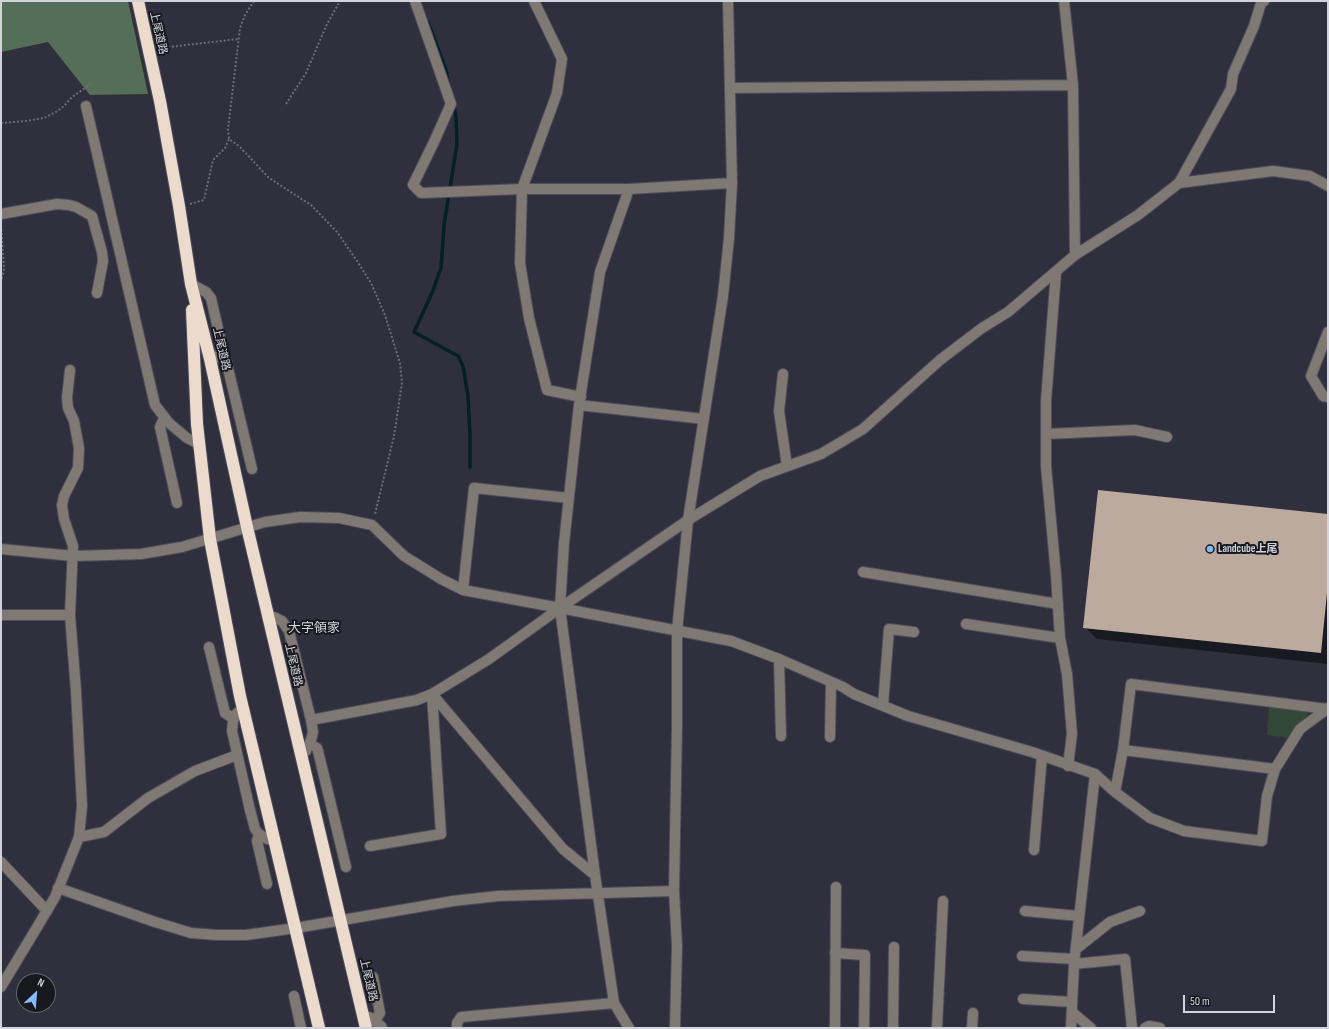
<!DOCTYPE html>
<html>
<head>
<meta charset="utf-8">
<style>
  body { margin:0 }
  #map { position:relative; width:1329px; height:1029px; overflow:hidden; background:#302f3e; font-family:"Sofia Sans Condensed",sans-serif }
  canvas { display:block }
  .frame { position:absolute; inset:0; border:2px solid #d3d3dd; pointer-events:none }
  .north { position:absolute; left:16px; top:973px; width:40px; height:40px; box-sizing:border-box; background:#18181f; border:1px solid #63636b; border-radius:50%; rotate:26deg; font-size:11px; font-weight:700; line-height:16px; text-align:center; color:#d3d3dd }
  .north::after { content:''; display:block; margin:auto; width:14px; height:18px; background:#86bbfb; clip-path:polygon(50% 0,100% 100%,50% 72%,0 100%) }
  .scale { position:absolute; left:1183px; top:995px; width:92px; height:18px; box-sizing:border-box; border:2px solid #d3d3dd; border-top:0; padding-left:5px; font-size:12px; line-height:14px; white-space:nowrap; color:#d3d3dd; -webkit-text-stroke:3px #18181f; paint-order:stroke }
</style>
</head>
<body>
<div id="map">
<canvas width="1329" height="1029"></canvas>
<div class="frame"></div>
<div class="north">N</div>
<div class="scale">50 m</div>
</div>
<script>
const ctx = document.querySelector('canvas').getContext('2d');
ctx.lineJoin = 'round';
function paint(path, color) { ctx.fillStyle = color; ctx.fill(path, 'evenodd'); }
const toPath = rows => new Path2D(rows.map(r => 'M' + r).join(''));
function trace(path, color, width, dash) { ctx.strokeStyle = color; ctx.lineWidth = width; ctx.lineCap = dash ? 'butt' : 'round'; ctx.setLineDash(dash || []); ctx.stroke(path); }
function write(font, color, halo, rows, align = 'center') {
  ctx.font = font + ' "Sofia Sans Condensed","Noto Sans JP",sans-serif'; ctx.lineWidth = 4; ctx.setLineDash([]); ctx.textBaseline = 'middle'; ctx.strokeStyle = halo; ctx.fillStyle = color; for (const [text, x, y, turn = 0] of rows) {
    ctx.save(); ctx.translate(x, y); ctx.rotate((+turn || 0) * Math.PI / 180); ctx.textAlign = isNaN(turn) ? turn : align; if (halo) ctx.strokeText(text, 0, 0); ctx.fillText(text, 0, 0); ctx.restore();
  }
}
paint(toPath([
  [1269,706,1307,710,1308,718,1289,738,1267,735]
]), '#334736');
paint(toPath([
  [1,1,128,1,148,94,90,95,48,42,1,52]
]), '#556e58');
paint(toPath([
  [1328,515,1328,664,1097,639,1085,627]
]), '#0007');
trace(toPath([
  [428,22,446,70,448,82],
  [454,106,456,117,457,144,444,225,441,268,432,293,414,332,458,356,463,366,468,396,470,435,470,467]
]), '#032025', 3.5);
paint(toPath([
  [1098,490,1328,514,1328,583,1321,653,1083,628]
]), '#bcaa9e');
const minor = toPath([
  [415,1,451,104,433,144,413,185,421,193,522,189,629,189,732,183],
  [534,1,562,59,557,93,522,189,520,263,529,318,547,390,581,397],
  [1064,1,1073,85,1075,255],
  [730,88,1073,85],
  [86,106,155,405,169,423,187,438,199,444],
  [1179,183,1273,171,1310,176,1328,186],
  [629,189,600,272,579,405,564,543,560,608,595,875,614,1003,629,1028],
  [1,214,57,204,69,205,76,207,92,216,102,252,103,261,97,293],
  [1056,272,1046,401,1046,466,1056,575,1060,638,1067,674,1072,734,1068,766],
  [191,284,206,292,211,298,221,342,220,354,215,358],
  [1328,332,1311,376,1323,396,1328,397],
  [220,354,226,360,252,469],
  [783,374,779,411,787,466],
  [579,405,704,419],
  [164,418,160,427,177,503],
  [1046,434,1135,430,1167,437],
  [1,549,73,556,141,554,182,547,265,522,300,517,339,518,372,525,404,556,441,579,463,590,560,608,688,520,760,476,821,454,863,429,940,360,982,328,1008,312,1075,255,1138,215,1179,183,1231,89,1233,74,1254,26,1261,3,1264,1],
  [863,572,1058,604],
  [463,590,474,488,569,498],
  [1,615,70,615],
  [268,615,276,618,282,621,289,631,311,720,313,732,311,740,306,751,300,754],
  [966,624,1060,638],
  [209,647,225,713,234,719],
  [779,659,781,736],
  [432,694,563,849,595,875],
  [883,705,889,629,914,632],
  [243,708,235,715,233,721,232,731,250,810,255,829,259,834,267,839,275,840],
  [1327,709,1131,684,1123,750,1115,792,1150,818,1184,831,1262,841,1267,796,1275,769,1300,729,1327,709,1328,708],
  [311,720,417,700,432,694,489,659,560,608,731,641,779,659,843,687,854,694,908,716,1032,752,1095,774,1074,964,1071,1028],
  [830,737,831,682],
  [310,744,317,748,318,751,346,867],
  [1123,750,1275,769],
  [1095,774,1115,792],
  [259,834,257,841,267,884],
  [79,837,104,832,148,798,195,771,237,755],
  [370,846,441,834,432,694],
  [1034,850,1042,756],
  [1,862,47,911],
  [58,888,155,922,191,933,217,935,246,935,296,928,453,901,498,896,674,891],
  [1025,911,1079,916],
  [1076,949,1110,922,1140,911],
  [835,953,865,955,864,1028],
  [1022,956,1074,959],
  [1074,964,1125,959,1132,1028],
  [373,977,380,1013,375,1020],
  [1,987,39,924,55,897,79,837,82,806,76,691,70,615,73,546,64,519,62,505,64,496,78,468,79,448,74,421,68,408,67,398,70,370],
  [294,996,301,1028],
  [1023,999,1072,1002],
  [1072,1012,1091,1028],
  [369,1017,381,1026,382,1028],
  [457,1028,457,1023,461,1017,614,1003],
  [675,1028,677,946,674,891,677,726,677,631,688,520,723,296,729,238,732,183,728,1],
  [835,1028,836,887],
  [893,1028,894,947],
  [937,1028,943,901],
  [972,1028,973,1013],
  [1145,1028,1149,1026,1160,1028]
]);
const highway = toPath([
  [138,1,160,101,179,206,191,284,210,359,247,527,366,1028],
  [192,310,197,424,210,539,240,696,319,1028]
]);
trace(minor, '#4d4d5b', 12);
trace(highway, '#4d4d5b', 14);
trace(toPath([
  [254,1,245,15,240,28,228,129,229,139,239,146,269,178,311,205,337,232,357,261,371,283,385,315,400,363,402,383,394,436,375,514],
  [160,48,239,39],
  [286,104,306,73,327,24,340,1],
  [1,123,26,121,44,118,56,112,64,106,72,97,91,84],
  [190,204,204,200,213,160,225,148,229,139],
  [1,225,4,269,1,282]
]), '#6d6c79', 2, [2, 2]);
trace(minor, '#7f7873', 10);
trace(highway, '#ecdbcd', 12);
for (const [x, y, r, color] of [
  [1210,549,4,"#86bbfb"]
]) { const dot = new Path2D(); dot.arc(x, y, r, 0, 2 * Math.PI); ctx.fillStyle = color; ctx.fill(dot); trace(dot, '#18181f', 1.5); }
write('11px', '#d3d3dd', '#18181f', [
  ["上尾道路",158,33,77],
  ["上尾道路",221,349,77],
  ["上尾道路",293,665,77],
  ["上尾道路",368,980,77]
]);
write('bold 11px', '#d3d3dd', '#18181f', [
  ["Landcube上尾",1218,549]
], 'left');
write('13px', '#d3d3dd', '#18181f', [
  ["大字領家",314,629]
]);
</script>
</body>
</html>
